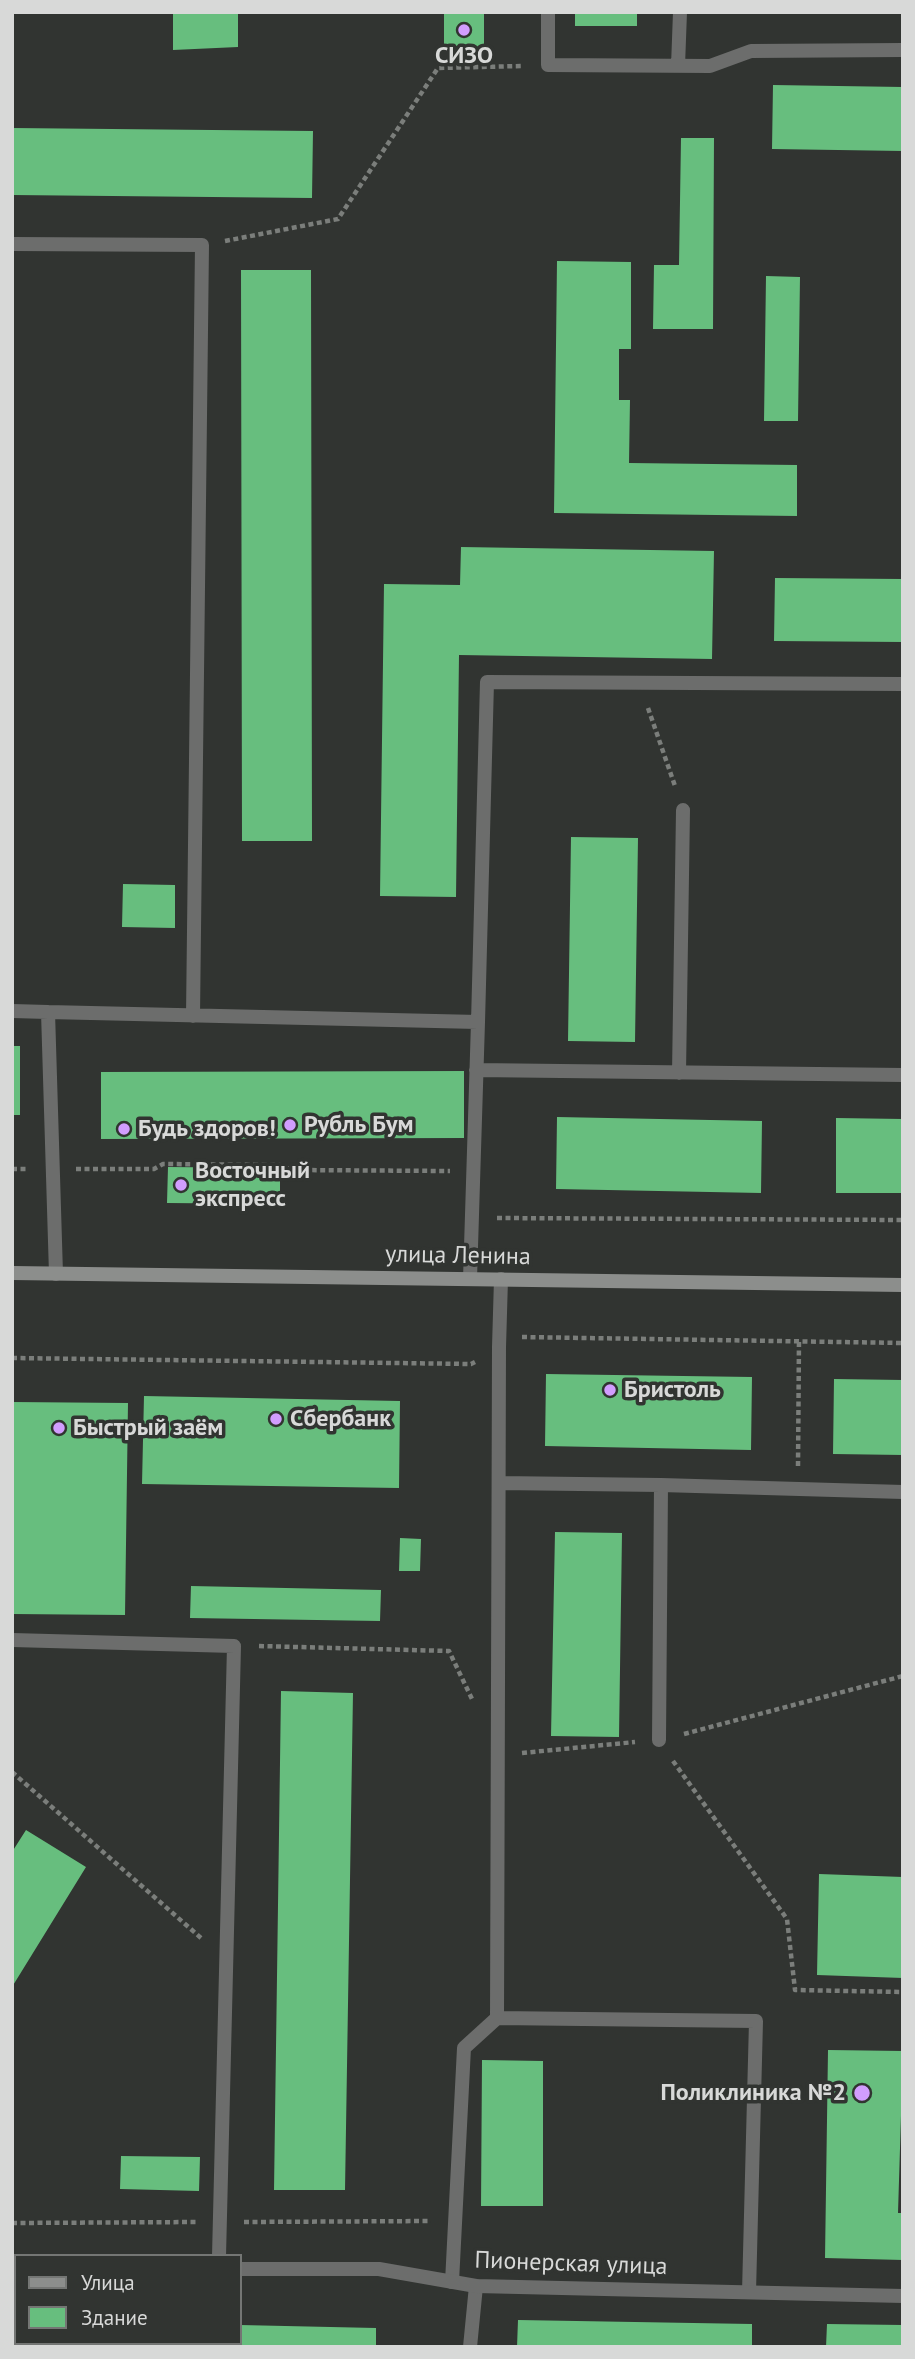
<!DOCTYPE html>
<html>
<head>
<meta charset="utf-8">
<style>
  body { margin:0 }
  #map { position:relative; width:915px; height:2359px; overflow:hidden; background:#313431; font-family:"PT Sans",sans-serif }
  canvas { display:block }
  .frame { position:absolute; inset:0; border:14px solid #d8d9d8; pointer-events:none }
  .legend { position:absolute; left:14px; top:2254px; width:228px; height:91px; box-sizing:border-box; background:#313431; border:2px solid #747674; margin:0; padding:9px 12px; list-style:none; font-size:21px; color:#d8d9d8 }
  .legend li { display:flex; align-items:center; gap:14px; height:35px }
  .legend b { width:35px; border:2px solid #747674 }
</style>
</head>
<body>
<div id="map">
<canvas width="915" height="2359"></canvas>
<div class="frame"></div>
<ul class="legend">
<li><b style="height:9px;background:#8c8e8c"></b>Улица</li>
<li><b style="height:19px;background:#67be7e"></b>Здание</li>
</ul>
</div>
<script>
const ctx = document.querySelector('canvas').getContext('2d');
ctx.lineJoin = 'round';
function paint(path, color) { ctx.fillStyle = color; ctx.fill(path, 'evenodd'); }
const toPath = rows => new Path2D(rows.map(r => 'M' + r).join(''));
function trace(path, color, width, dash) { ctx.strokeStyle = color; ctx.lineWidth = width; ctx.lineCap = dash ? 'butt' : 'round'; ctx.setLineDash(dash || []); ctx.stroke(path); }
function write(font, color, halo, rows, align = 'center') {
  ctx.font = font + ' "PT Sans",sans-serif'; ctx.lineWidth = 7; ctx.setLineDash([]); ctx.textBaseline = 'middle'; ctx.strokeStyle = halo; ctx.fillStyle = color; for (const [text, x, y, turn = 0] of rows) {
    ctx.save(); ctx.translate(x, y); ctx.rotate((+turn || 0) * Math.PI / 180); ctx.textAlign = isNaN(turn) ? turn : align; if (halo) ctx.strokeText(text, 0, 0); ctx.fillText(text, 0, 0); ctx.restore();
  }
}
paint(toPath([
  [173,12,238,12,238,47,173,50],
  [444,12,484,12,484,48,444,48],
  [575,12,637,12,637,26,575,26],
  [773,85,903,87,903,151,772,149],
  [12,128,313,131,312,198,12,195],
  [681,138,714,138,713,329,653,329,654,265,679,265],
  [557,261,631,262,631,349,619,349,619,400,630,400,629,463,797,465,797,516,554,513],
  [241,270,311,270,312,841,242,841],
  [766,276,800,277,798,421,764,421],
  [461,547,714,551,712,659,459,655,456,897,380,896,384,584,460,585],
  [775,578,903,579,903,642,774,641],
  [571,837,638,838,635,1042,568,1041],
  [123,884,175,885,175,928,122,927],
  [12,1046,20,1046,20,1115,12,1115],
  [464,1071,464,1138,101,1139,101,1072],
  [557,1117,762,1121,761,1193,556,1189],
  [836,1118,903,1119,903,1193,836,1193],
  [168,1167,280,1168,280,1204,167,1203],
  [546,1374,752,1377,751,1450,545,1446],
  [834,1379,903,1380,903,1455,833,1454],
  [144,1396,400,1401,399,1488,142,1484],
  [12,1402,128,1403,125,1615,12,1614],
  [555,1532,622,1533,619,1737,551,1736],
  [400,1538,421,1539,420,1571,399,1571],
  [191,1586,381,1590,380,1621,190,1618],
  [281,1691,353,1693,345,2190,274,2190],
  [26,1830,86,1867,12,1987,12,1852],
  [819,1874,903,1877,903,1978,817,1975],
  [828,2050,903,2051,898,2213,903,2213,903,2260,825,2258],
  [482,2060,543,2061,543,2206,481,2206],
  [121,2156,200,2157,199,2191,120,2189],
  [12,2316,16,2316,16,2343,89,2343,89,2347,12,2347],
  [518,2320,752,2324,752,2347,517,2347],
  [827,2324,903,2325,903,2347,826,2347],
  [240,2325,376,2328,376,2347,230,2347,230,2343,240,2343]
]), '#67be7e');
trace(toPath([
  [225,241,338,219,438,68,522,66],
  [648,708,675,786],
  [12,1169,29,1169],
  [76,1169,154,1169,163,1164,280,1165,292,1170,450,1171],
  [497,1218,903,1220],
  [522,1337,903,1343],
  [12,1358,471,1364,475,1362],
  [798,1466,799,1339],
  [259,1646,449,1651,472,1699],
  [684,1734,903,1676],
  [522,1753,635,1742],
  [673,1761,787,1919,795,1990,903,1992],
  [12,1772,201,1938],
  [244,2222,431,2221],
  [12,2223,197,2222]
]), '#7b7e7b', 4.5, [5, 3.5]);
trace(toPath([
  [548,12,548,65,710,66,751,51,903,50],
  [678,66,680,12],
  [12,244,202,245,193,1016],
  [12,1011,48,1012,56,1274],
  [48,1012,478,1022,470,1279],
  [478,1022,487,682,903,684],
  [476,1070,903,1075],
  [679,1073,683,810],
  [499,1483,661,1485,659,1740],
  [661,1485,903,1492],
  [12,1640,234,1646,219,2256],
  [497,2018,756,2021,749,2292],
  [452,2282,464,2048,497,2018,499,1347,501,1279],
  [470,2347,476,2286]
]), '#6c6d6c', 14);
trace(toPath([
  [240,2269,379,2269,476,2286,903,2296],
  [12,2270,16,2270]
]), '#6c6d6c', 14);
trace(toPath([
  [12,1273,903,1285]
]), '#8c8e8c', 14);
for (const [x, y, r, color] of [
  [464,30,7,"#d19dfe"],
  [290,1125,7,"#d19dfe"],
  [124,1129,7,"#d19dfe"],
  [181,1185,7,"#d19dfe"],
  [610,1390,7,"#d19dfe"],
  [276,1419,7,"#d19dfe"],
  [59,1428,7,"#d19dfe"],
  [862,2093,9,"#d19dfe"]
]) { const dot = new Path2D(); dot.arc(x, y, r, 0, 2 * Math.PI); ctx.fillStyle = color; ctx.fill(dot); trace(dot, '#313431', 2.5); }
write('bold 24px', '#d8d9d8', '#313431', [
  ["СИЗО",464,56,"center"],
  ["Рубль Бум",304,1125],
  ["Будь здоров!",138,1129],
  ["Восточный",195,1171],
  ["экспресс",195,1199],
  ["Бристоль",624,1390],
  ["Сбербанк",290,1419],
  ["Быстрый заём",73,1428],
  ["Поликлиника №2",846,2093,"right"]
], 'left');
write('24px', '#d8d9d8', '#313431', [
  ["улица Ленина",458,1256,1],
  ["Пионерская улица",571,2264,2]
]);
</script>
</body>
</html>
